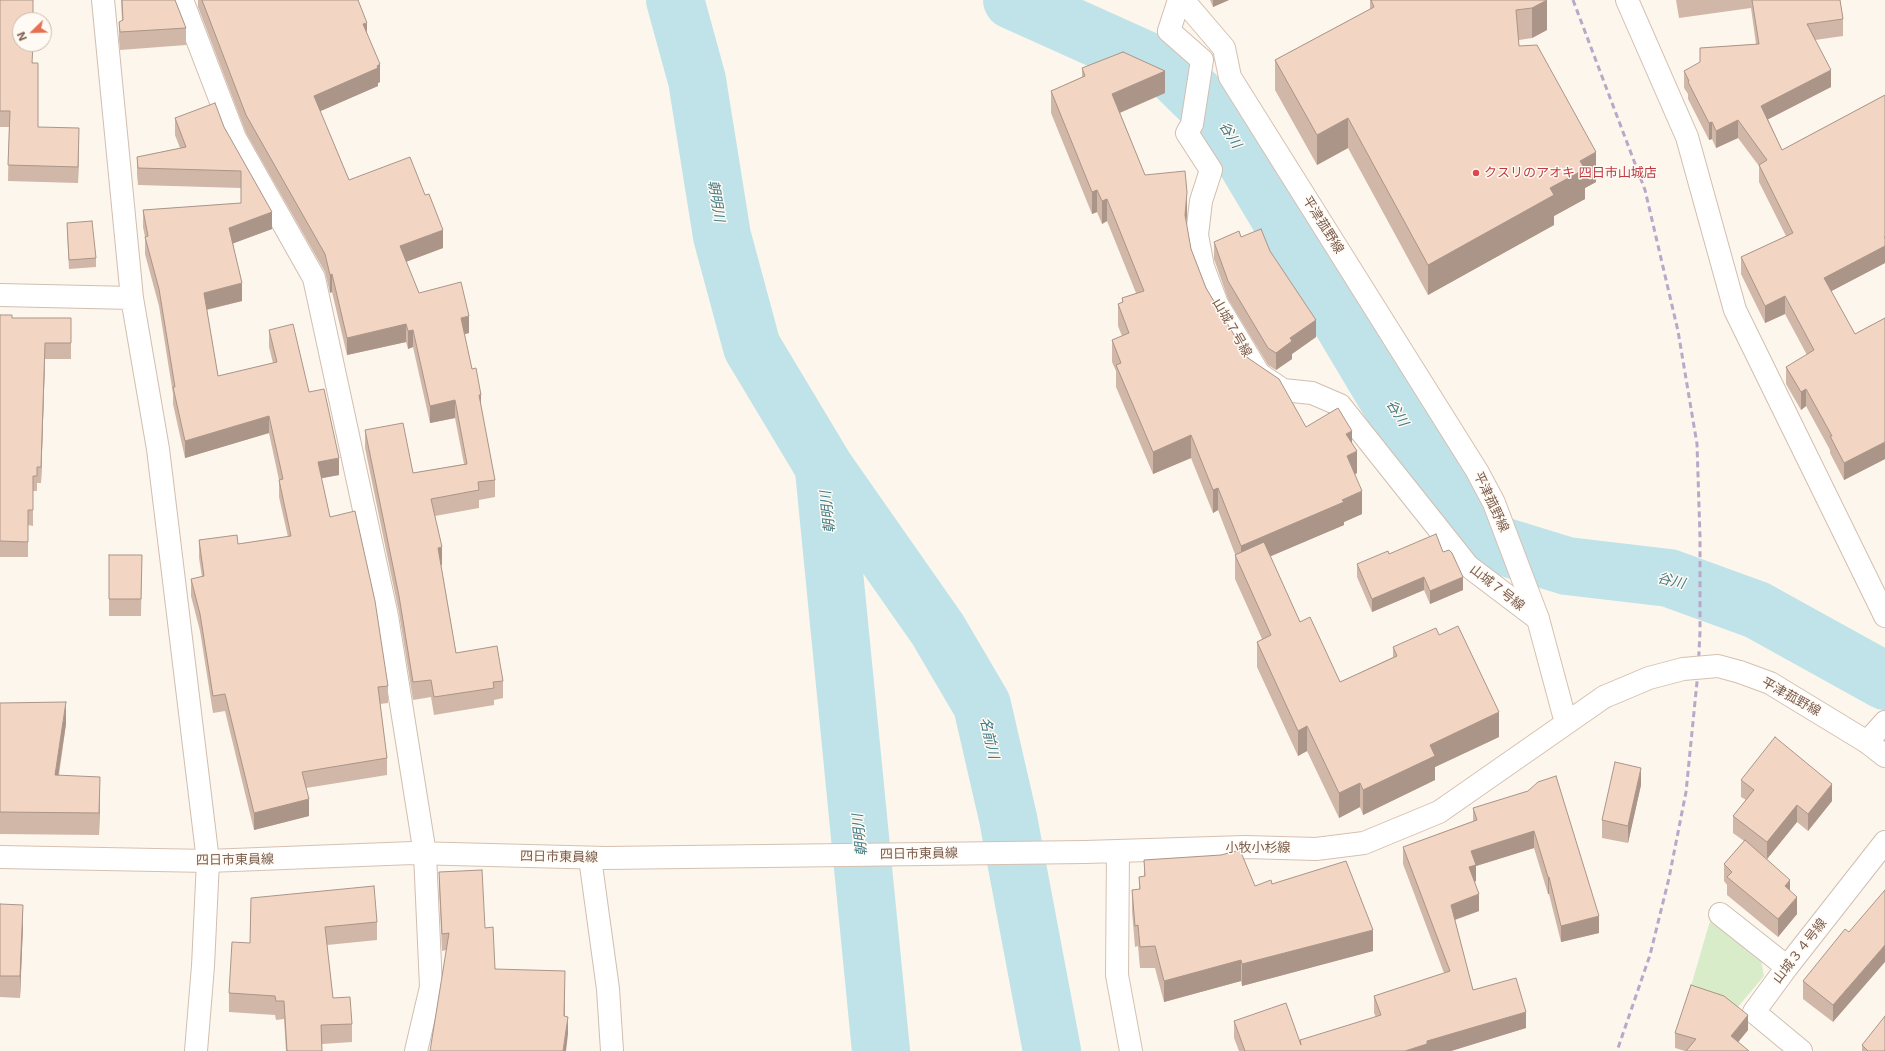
<!DOCTYPE html>
<html>
<head>
<meta charset="utf-8">
<style>
  body { margin:0 }
  #map { position:relative; width:1885px; height:1051px; overflow:hidden; background:#fdf6ec; font-family:Inter,sans-serif }
  canvas { display:block }
  .north { position:absolute; left:12px; top:12px; width:40px; height:40px; box-sizing:border-box; background:#fffaf3; border:1px solid #cabbb1; border-radius:50%; rotate:247deg; font-size:11px; font-weight:700; line-height:16px; text-align:center; color:#7a5c4d }
  .north::after { content:''; display:block; margin:auto; width:14px; height:18px; background:#e76f51; clip-path:polygon(50% 0,100% 100%,50% 72%,0 100%) }
</style>
</head>
<body>
<div id="map">
<canvas width="1885" height="1051"></canvas>
<div class="north">N</div>
</div>
<script>
const ctx = document.querySelector('canvas').getContext('2d');
ctx.lineJoin = 'round';
function paint(path, color) { ctx.fillStyle = color; ctx.fill(path, 'evenodd'); }
const toPath = rows => new Path2D(rows.map(r => 'M' + r).join(''));
function trace(path, color, width, dash) { ctx.strokeStyle = color; ctx.lineWidth = width; ctx.lineCap = dash ? 'butt' : 'round'; ctx.setLineDash(dash || []); ctx.stroke(path); }
function write(font, color, halo, rows, align = 'center') {
  ctx.font = font + ' Inter,"Noto Sans JP",sans-serif'; ctx.lineWidth = 3; ctx.setLineDash([]); ctx.textBaseline = 'middle'; ctx.strokeStyle = halo; ctx.fillStyle = color; for (const [text, x, y, turn = 0] of rows) {
    ctx.save(); ctx.translate(x, y); ctx.rotate((+turn || 0) * Math.PI / 180); ctx.textAlign = isNaN(turn) ? turn : align; if (halo) ctx.strokeText(text, 0, 0); ctx.fillText(text, 0, 0); ctx.restore();
  }
}
paint(toPath([
  [1710,921,1761,959,1764,976,1732,1014,1691,986]
]), '#d8ecc9');
trace(toPath([
  [675,0,697,80,722,236,752,347,824,467,938,630,982,705,1008,818,1052,1051],
  [1012,0,1172,72,1222,121,1408,433,1479,539,1567,566,1669,578,1757,610,1885,681],
  [824,470,881,1051]
]), '#bfe3e8', 58);
const minor = toPath([
  [103,0,132,298,158,449,208,861,203,966,196,1051],
  [182,0,235,138,314,278,387,616,425,854,431,987,416,1051],
  [1179,0,1169,31,1202,60,1192,124,1187,133,1211,170,1201,201,1197,235,1203,267,1217,304,1259,374,1283,390,1312,393,1340,405,1468,566,1538,619],
  [1627,0,1687,137,1735,310,1885,616],
  [0,295,132,298],
  [1867,742,1885,722],
  [590,858,608,989,612,1051],
  [1720,914,1787,967],
  [1801,1051,1754,1012,1787,967,1885,842]
]);
const secondary = toPath([
  [1183,0,1224,48,1230,77,1477,471,1494,503,1538,619,1566,723],
  [1740,672,1770,683,1867,742,1885,756],
  [1118,851,1117,975,1131,1051],
  [0,857,208,861,413,853,606,858,1085,852,1245,847,1316,849,1364,843,1439,812,1604,697]
]);
trace(minor, '#d1beb0', 24);
trace(secondary, '#d6c0b0', 24);
trace(minor, '#fff', 22);
trace(secondary, '#fff', 22);
trace(toPath([
  [1573,0,1645,190,1678,331,1697,444,1700,537,1700,632,1698,672,1686,792,1669,878,1650,955,1617,1051]
]), '#b9a8c9', 3, [6, 4]);
const secondaryBridge = toPath([
  [1604,697,1649,678,1683,669,1718,666,1740,672]
]);
trace(secondaryBridge, '#d6c0b0', 24, []);
trace(secondaryBridge, '#fff', 22);
paint(toPath([
  [0,0,33,63,38,127,79,144,78,183,8,181,9,127,0,127],
  [121,0,175,0,186,28,186,45,120,50,119,39,119,22,122,21],
  [198,0,358,0,380,82,378,83,378,86,320,111,349,180,443,248,406,262,419,293,469,333,464,334,472,369,481,407,495,480,495,497,479,500,479,508,435,516,442,565,441,565,456,653,503,681,503,698,494,700,494,705,434,715,431,697,413,700,399,613,365,448,365,430,413,473,464,464,455,418,430,423,413,347,408,349,406,342,347,355,332,292,330,293,325,272,246,133,198,7],
  [1210,0,1229,0,1213,7],
  [1370,0,1547,0,1547,30,1532,38,1519,40,1519,46,1596,182,1585,188,1585,199,1554,216,1554,225,1428,295,1348,148,1317,165,1275,90,1275,60,1370,9],
  [1676,0,1840,0,1843,19,1843,36,1815,40,1831,87,1768,119,1782,150,1885,95,1885,263,1831,291,1855,334,1885,318,1885,459,1844,480,1830,453,1830,450,1806,406,1801,410,1786,384,1786,367,1807,355,1785,314,1765,323,1741,274,1741,257,1786,236,1759,182,1759,166,1738,138,1716,148,1712,139,1709,140,1688,99,1688,94,1684,88,1684,71,1700,63,1700,48,1756,44,1751,8,1679,18],
  [1082,68,1165,93,1120,113,1145,175,1187,214,1186,222,1191,249,1206,288,1248,358,1306,427,1352,442,1357,473,1355,474,1362,514,1344,522,1344,525,1270,556,1300,622,1340,682,1393,657,1393,647,1439,635,1499,737,1435,767,1435,780,1363,815,1360,807,1339,818,1307,751,1298,756,1257,667,1257,642,1262,639,1235,579,1235,554,1218,510,1213,513,1191,458,1153,474,1116,387,1116,371,1112,362,1112,340,1122,336,1118,326,1118,304,1122,302,1122,298,1136,293,1107,221,1102,224,1097,212,1092,214,1051,113,1051,91,1082,77],
  [175,118,224,127,272,229,233,243,242,301,207,310,218,376,273,363,269,347,269,330,309,392,339,475,321,478,330,517,388,686,388,703,380,704,387,758,387,775,306,788,309,816,254,830,225,711,213,713,200,631,191,596,191,579,202,577,199,558,199,540,238,544,288,537,279,497,279,480,269,433,185,458,173,404,173,394,159,306,145,254,145,237,143,227,143,210,241,203,241,188,138,185,137,174,137,157,180,148,175,135],
  [67,223,96,258,96,267,69,269,67,232],
  [1241,237,1270,251,1316,337,1292,354,1292,359,1276,370,1268,365,1228,299,1214,259,1214,242],
  [0,315,12,318,71,318,71,359,45,359,41,483,37,483,37,491,33,491,33,526,28,525,28,557,0,557],
  [1443,552,1463,590,1430,604,1424,590,1372,612,1357,577,1357,564,1389,554],
  [109,555,142,555,141,616,109,616],
  [0,703,66,724,59,775,100,798,99,835,0,834],
  [1741,780,1832,801,1808,831,1797,822,1767,859,1790,890,1797,914,1778,937,1727,895,1727,885,1724,881,1724,864,1744,841,1733,833,1733,816,1746,800,1741,797],
  [1641,785,1628,843,1602,838,1602,820],
  [1528,791,1599,933,1561,942,1549,894,1548,894,1534,848,1476,866,1476,881,1475,882,1479,911,1455,920,1473,990,1526,1028,1451,1051,1239,1051,1234,1038,1234,1021,1300,1041,1376,1017,1374,1013,1374,996,1444,973,1403,864,1403,847,1473,821,1473,808],
  [1144,860,1255,886,1272,884,1373,951,1242,986,1241,981,1164,1002,1155,968,1140,968,1138,946,1135,947,1132,911,1132,890,1139,889,1139,877,1144,876],
  [439,872,485,928,495,969,565,988,565,1016,568,1034,446,950,442,951,439,889],
  [251,898,377,922,377,940,327,945,333,998,352,1024,352,1042,322,1044,322,1051,286,1051,284,1019,276,1020,275,1015,229,1012,229,993,250,943],
  [0,904,23,926,20,998,0,997],
  [1849,932,1833,1022,1803,999,1803,981],
  [1748,1030,1738,1042,1749,1051,1685,1051,1675,1048,1675,1033],
  [1862,1045,1885,1051,1862,1051]
]), '#d1b7a8');
paint(toPath([
  [1213,0,1229,0,1213,7],
  [1547,0,1547,30,1532,38,1532,8],
  [367,23,367,41,363,24],
  [380,64,380,82,378,83,378,86,314,114,314,96],
  [1831,70,1831,87,1761,123,1761,106],
  [1165,71,1165,93,1112,116,1112,94],
  [1348,118,1348,148,1317,165,1317,135],
  [1738,120,1738,138,1716,148,1716,131],
  [1712,122,1712,139,1709,140,1709,123],
  [79,128,79,144,78,183,78,167],
  [1596,152,1596,182,1585,188,1585,199,1554,216,1554,225,1428,295,1428,265,1550,188,1580,161],
  [1097,190,1097,212,1092,214,1092,192],
  [1187,192,1187,214,1185,237,1185,215],
  [1107,199,1107,221,1102,224,1102,201],
  [272,212,272,229,229,245,229,228],
  [443,230,443,248,400,264,400,246],
  [1885,237,1885,263,1824,295,1824,278],
  [332,274,332,292,330,293,330,275],
  [242,283,242,301,204,310,204,293],
  [1785,296,1785,314,1765,323,1765,306],
  [469,316,469,333,461,335,461,318],
  [1316,320,1316,337,1292,354,1292,359,1276,370,1276,353,1290,338],
  [406,324,406,342,347,355,347,338],
  [413,330,413,347,408,349,408,331],
  [45,343,45,359,41,483,41,467],
  [1806,389,1806,406,1801,410,1801,392],
  [479,395,481,395,481,412],
  [455,400,455,418,430,423,430,406],
  [269,416,269,433,185,458,185,441],
  [1352,431,1352,454,1357,451,1357,473,1347,479,1346,434],
  [1191,435,1191,458,1153,474,1153,452],
  [1885,442,1885,459,1844,480,1844,463],
  [339,458,339,475,318,479,318,462],
  [1218,488,1218,510,1213,513,1213,490],
  [1362,491,1362,514,1344,522,1344,525,1241,569,1241,546],
  [442,547,442,565,438,565,438,548],
  [1424,577,1424,590,1372,612,1372,599],
  [1463,577,1463,590,1430,604,1430,591],
  [66,702,66,724,55,796,55,775],
  [1499,712,1499,737,1435,767,1435,780,1363,815,1363,790,1430,745],
  [1307,726,1307,751,1298,756,1298,731],
  [1641,768,1641,785,1628,843,1628,826],
  [100,777,100,798,99,835,99,813],
  [1360,783,1360,807,1339,818,1339,793],
  [1832,784,1832,801,1808,831,1808,814],
  [309,799,309,816,254,830,254,813],
  [1797,805,1797,822,1767,859,1767,842],
  [1534,831,1534,848,1476,866,1476,881,1469,883,1469,867,1471,851],
  [1548,877,1549,877,1549,894,1548,894],
  [1790,880,1790,897,1785,886],
  [1479,894,1479,911,1451,921,1451,905],
  [1797,897,1797,914,1778,937,1778,919],
  [23,905,23,926,20,998,20,976],
  [1599,916,1599,933,1561,942,1561,926],
  [1373,930,1373,951,1242,986,1242,964],
  [1885,945,1885,962,1833,1022,1833,1005],
  [1241,960,1241,981,1164,1002,1164,981],
  [565,971,565,988,564,1033,564,1016],
  [1526,1012,1526,1028,1451,1051,1405,1051,1427,1041],
  [1748,1015,1748,1030,1731,1051,1731,1036],
  [568,1017,568,1034,566,1051,563,1051]
]), '#aa9588');
const building = toPath([
  [0,0,33,0,33,20,20,20,20,44,33,44,32,63,38,63,38,127,79,128,78,167,8,165,10,111,0,111,0,0],
  [122,0,175,0,186,28,120,32,119,22,123,20,122,0],
  [202,0,358,0,367,23,363,24,380,64,377,66,378,68,314,96,349,180,410,157,425,195,429,194,443,230,400,246,419,293,461,282,469,316,461,318,472,369,476,368,481,395,479,395,495,480,478,482,479,490,431,499,442,547,438,548,456,653,497,646,503,681,493,682,494,688,434,697,431,680,413,682,399,596,365,430,403,423,413,473,467,464,455,400,430,406,413,330,408,331,406,324,347,338,332,274,330,275,325,254,246,115,202,0],
  [1371,0,1547,0,1532,8,1516,10,1519,46,1537,45,1596,152,1580,161,1585,169,1550,188,1554,195,1428,265,1348,118,1317,135,1275,60,1374,7,1371,0],
  [1752,0,1840,0,1843,19,1807,24,1831,70,1761,106,1782,150,1885,95,1885,237,1884,237,1885,238,1885,246,1824,278,1855,334,1885,318,1885,442,1844,463,1830,436,1832,436,1806,389,1801,392,1786,367,1814,350,1785,296,1765,306,1741,257,1793,233,1759,165,1767,160,1738,120,1716,131,1712,122,1709,123,1688,82,1689,81,1684,71,1700,62,1700,48,1759,44,1752,0],
  [1123,52,1165,71,1112,94,1145,175,1185,171,1187,192,1185,215,1191,249,1206,288,1248,358,1279,379,1306,427,1338,408,1352,431,1346,434,1357,451,1347,456,1362,491,1342,500,1344,502,1241,546,1218,488,1213,490,1191,435,1153,452,1116,365,1121,363,1112,340,1129,333,1118,304,1123,302,1122,298,1144,291,1107,199,1102,201,1097,190,1092,192,1051,91,1085,76,1082,68,1123,52],
  [215,103,224,127,272,212,229,228,242,283,204,293,218,376,277,362,269,330,293,324,309,392,324,389,339,458,318,462,330,517,355,511,375,601,388,686,378,687,387,758,302,772,309,799,254,813,225,694,213,696,200,614,191,579,204,576,199,540,237,535,238,544,291,536,279,480,283,479,269,416,185,441,173,387,175,387,159,289,145,237,148,236,143,210,241,203,241,171,138,168,137,157,186,147,175,118,215,103],
  [92,221,96,258,69,260,67,223,92,221],
  [1261,229,1270,251,1316,320,1290,338,1292,341,1276,353,1268,348,1228,281,1214,242,1239,231,1241,237,1261,229],
  [0,315,12,315,12,318,71,318,71,343,45,343,41,467,37,467,37,476,33,476,33,510,28,510,28,542,0,541,0,315],
  [1436,534,1443,552,1449,550,1452,553,1463,577,1430,591,1424,577,1372,599,1357,564,1388,551,1389,554,1436,534],
  [1264,542,1300,622,1310,617,1340,682,1397,656,1393,647,1436,628,1439,635,1458,626,1499,712,1430,745,1435,756,1363,790,1360,783,1339,793,1307,726,1298,731,1257,642,1271,635,1235,555,1264,542],
  [109,555,142,555,141,599,109,599,109,555],
  [66,702,55,775,100,777,99,813,0,812,0,703,66,702],
  [1775,737,1832,784,1808,814,1797,805,1767,842,1733,816,1754,790,1741,780,1775,737],
  [1615,762,1641,768,1628,826,1602,820,1615,762],
  [1556,776,1599,916,1561,926,1549,877,1548,877,1534,831,1471,851,1476,865,1469,867,1479,894,1451,905,1473,990,1516,978,1526,1012,1427,1041,1427,1044,1405,1051,1245,1051,1234,1021,1286,1003,1301,1045,1300,1040,1381,1015,1374,996,1450,971,1403,847,1477,820,1473,808,1528,791,1538,782,1556,776],
  [1745,840,1790,880,1785,886,1797,897,1778,919,1727,877,1732,872,1724,864,1745,840],
  [1240,850,1255,886,1271,880,1272,884,1346,861,1373,930,1242,964,1241,960,1164,981,1155,946,1140,947,1138,925,1135,926,1132,890,1140,889,1139,877,1145,876,1144,860,1221,855,1240,850],
  [482,870,485,928,493,927,495,969,565,971,564,1016,568,1017,563,1051,430,1051,449,933,442,934,439,872,482,870],
  [374,886,377,922,325,927,333,998,350,997,352,1024,321,1025,322,1051,287,1051,284,1001,276,1001,275,996,229,993,232,942,250,943,251,898,374,886],
  [1885,890,1885,945,1833,1005,1803,981,1845,929,1849,932,1885,890],
  [0,904,23,905,20,976,0,976,0,904],
  [1691,985,1724,996,1748,1015,1731,1036,1749,1051,1686,1051,1696,1039,1675,1033,1691,985],
  [1885,1016,1885,1051,1868,1051,1862,1045,1885,1016]
]);
paint(building, '#f3d5c3');
trace(building, '#aa9588', 1);
for (const [x, y, r, color] of [
  [1476,173,4,"#e0444e"]
]) { const dot = new Path2D(); dot.arc(x, y, r, 0, 2 * Math.PI); ctx.fillStyle = color; ctx.fill(dot); trace(dot, '#fffaf3', 1.5); }
write('13px', '#be3a42', '#fffaf3', [
  ["クスリのアオキ 四日市山城店",1484,173]
], 'left');
write('13px', '#7a5c4d', '#fffaf3', [
  ["平津菰野線",1323,225,58],
  ["山城７号線",1232,328,60],
  ["平津菰野線",1491,502,65],
  ["山城７号線",1497,588,38],
  ["平津菰野線",1791,697,29],
  ["小牧小杉線",1258,848],
  ["四日市東員線",919,854,-1],
  ["四日市東員線",559,857,1],
  ["四日市東員線",235,860,-1],
  ["山城３４号線",1800,951,-52]
]);
write('italic 14px', '#437c86', '#fffaf3', [
  ["谷川",1230,135,58],
  ["朝明川",716,201,81],
  ["谷川",1397,413,59],
  ["朝明川",828,512,-96],
  ["谷川",1671,581,14],
  ["名前川",989,738,77],
  ["朝明川",860,835,-96]
]);
</script>
</body>
</html>
